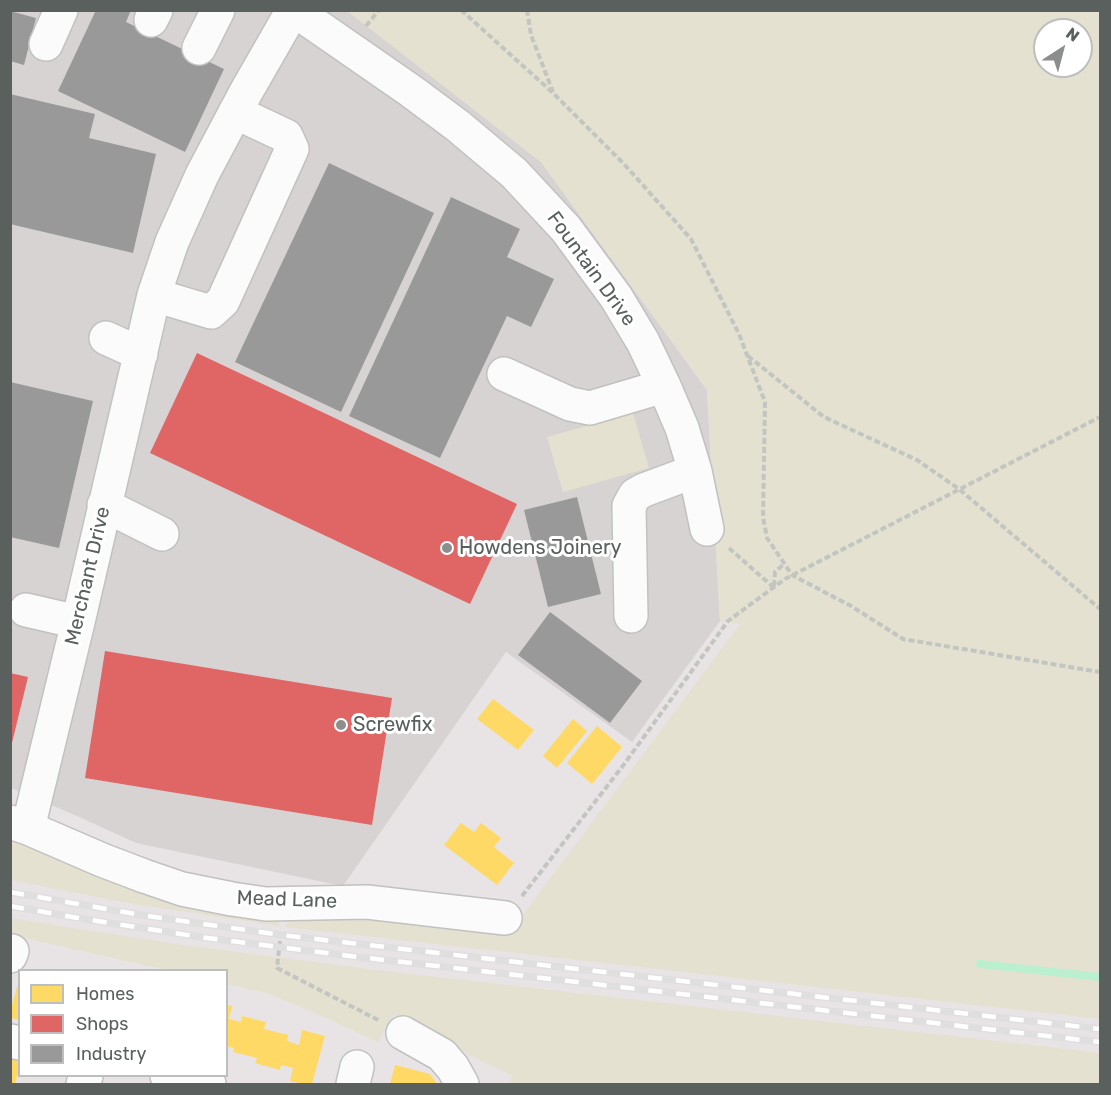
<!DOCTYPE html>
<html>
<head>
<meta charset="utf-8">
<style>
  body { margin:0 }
  #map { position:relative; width:1111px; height:1095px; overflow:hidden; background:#e8e3e4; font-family:Rubik,sans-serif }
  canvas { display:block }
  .frame { position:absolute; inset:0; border:12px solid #59605d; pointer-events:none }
  .legend { position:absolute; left:18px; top:969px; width:210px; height:108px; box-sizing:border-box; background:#fff; border:2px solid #bdbfbe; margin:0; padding:8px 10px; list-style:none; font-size:18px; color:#59605d }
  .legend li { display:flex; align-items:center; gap:12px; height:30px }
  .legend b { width:30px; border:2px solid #bdbfbe }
  .north { position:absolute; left:1033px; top:18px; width:60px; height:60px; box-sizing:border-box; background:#fff; border:2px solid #bdbfbe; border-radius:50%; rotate:36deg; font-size:16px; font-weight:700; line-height:24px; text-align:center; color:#59605d }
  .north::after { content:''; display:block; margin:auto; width:21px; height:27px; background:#8b8e8c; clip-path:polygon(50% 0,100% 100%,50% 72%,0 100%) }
</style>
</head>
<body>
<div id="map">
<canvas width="1111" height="1095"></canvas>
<div class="frame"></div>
<ul class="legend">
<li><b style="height:16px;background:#ffd966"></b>Homes</li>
<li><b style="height:16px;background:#e06666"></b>Shops</li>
<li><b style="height:16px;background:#999"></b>Industry</li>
</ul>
<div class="north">N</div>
</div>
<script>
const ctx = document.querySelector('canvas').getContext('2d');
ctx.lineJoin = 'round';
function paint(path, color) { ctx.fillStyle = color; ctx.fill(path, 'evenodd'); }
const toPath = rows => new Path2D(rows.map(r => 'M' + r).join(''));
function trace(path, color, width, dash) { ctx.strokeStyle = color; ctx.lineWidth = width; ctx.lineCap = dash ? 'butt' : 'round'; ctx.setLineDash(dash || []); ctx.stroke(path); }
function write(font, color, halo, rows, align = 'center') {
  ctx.font = font + ' Rubik,sans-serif'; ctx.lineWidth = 6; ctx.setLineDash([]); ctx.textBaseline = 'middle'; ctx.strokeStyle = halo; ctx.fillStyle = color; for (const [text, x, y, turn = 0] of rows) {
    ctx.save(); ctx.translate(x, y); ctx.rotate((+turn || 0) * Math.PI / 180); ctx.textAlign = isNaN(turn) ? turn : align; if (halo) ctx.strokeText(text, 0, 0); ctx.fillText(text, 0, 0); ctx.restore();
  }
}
paint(toPath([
  [10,11,349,11,541,162,707,390,720,621,632,742,506,652,343,886,136,843,77,816,11,788]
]), '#d8d3d3');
paint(toPath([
  [347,11,1100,11,1100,1019,286,927,286,923,289,923,292,914,268,909,513,928,740,624,720,621,707,390,541,162],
  [1045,30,1081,30,1081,66,1045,66],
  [633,413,649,468,563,492,547,437],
  [10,833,176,902,280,921,279,926,122,902,11,880],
  [10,918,175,944,376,970,1100,1053,1100,1084,510,1084,512,1075,479,1060,393,1015,378,1042,309,1010,267,993,227,984,226,970,167,970,11,935]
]), '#e4e1d0');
paint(toPath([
  [493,699,534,730,518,750,477,719],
  [573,719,587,731,557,768,543,756],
  [597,726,622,747,592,784,567,763],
  [461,823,474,832,481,823,501,838,494,847,514,863,497,885,444,845],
  [19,980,20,980,20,1020,10,1018,10,1012],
  [226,1005,232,1006,229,1019,241,1022,242,1016,266,1022,264,1029,288,1035,287,1041,299,1045,302,1030,325,1036,312,1084,303,1084,290,1081,293,1068,281,1065,280,1070,255,1063,257,1058,233,1052,234,1048,226,1046],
  [10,1057,20,1059,20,1066,15,1084,10,1084],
  [395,1065,430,1074,437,1084,390,1084]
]), '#ffd966');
paint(toPath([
  [197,353,517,504,470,604,150,453],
  [105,651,392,698,372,825,85,778],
  [10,673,28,677,11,747,10,747]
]), '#e06666');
paint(toPath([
  [96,10,131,10,126,22,224,69,185,152,58,91],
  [10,11,36,18,24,65,10,61],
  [10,94,95,114,89,138,156,154,133,253,10,224],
  [329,163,434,213,341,412,235,362],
  [451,197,520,229,507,257,554,279,531,327,507,316,440,458,349,416],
  [10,382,93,401,59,548,10,537],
  [577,497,601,594,548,607,524,510],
  [550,612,642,681,610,723,518,655]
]), '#999');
trace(toPath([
  [980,964,1100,977]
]), '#baf0cf', 8);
const minor = toPath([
  [294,10,411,91,458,126,514,173,566,229,616,297,643,342,664,386,682,428,695,471,707,529],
  [151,20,156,10],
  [46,44,61,10],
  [199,48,218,10],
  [154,295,211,312,223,301,292,149,286,136,235,112],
  [106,338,141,354],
  [504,374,570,404,590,408,664,386],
  [104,505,162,534],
  [26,610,78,622],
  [631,616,629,506,635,495,644,490,695,471],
  [10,822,28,828,102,860,144,876,182,889,232,899,266,904,367,902,505,918],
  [28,828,78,622,154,295,172,242,202,175,246,92,293,10],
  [10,956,12,951],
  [403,1033,442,1055,453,1068,462,1084],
  [10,1041,20,1043],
  [167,1076,209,1084],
  [83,1084,86,1076],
  [353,1084,357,1067]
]);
trace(minor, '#c1c1c0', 36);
trace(toPath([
  [461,10,553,93,624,164,691,239,739,334,765,402,763,517,767,538,792,575,851,606,903,639,1100,672],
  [527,10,531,35,553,92],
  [366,26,379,10],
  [748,356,824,417,917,460,959,489,1100,609],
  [729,548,773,587],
  [774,586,775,572,784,564],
  [522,896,622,767,728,621,785,579,1100,417],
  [281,932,277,968,380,1021]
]), '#c3c5c1', 4, [6, 3]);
trace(minor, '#fcfbfb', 33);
const rail = toPath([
  [10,892,141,915,281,935,1100,1029],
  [10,906,78,918,200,937,350,956,1100,1042]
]);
trace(rail, '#dfdfdf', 7);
trace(rail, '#fff', 4.5, [14]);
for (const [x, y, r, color] of [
  [447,548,6,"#8b8e8c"],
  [341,725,6,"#8b8e8c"]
]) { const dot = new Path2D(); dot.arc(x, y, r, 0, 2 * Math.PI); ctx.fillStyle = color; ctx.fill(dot); trace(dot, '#fff', 2); }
write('20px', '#59605d', '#fff', [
  ["Fountain Drive",591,269,54],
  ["Merchant Drive",88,576,-77],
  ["Mead Lane",287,900,2]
]);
write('20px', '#59605d', '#fff', [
  ["Howdens Joinery",459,548],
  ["Screwfix",353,725]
], 'left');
</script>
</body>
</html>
